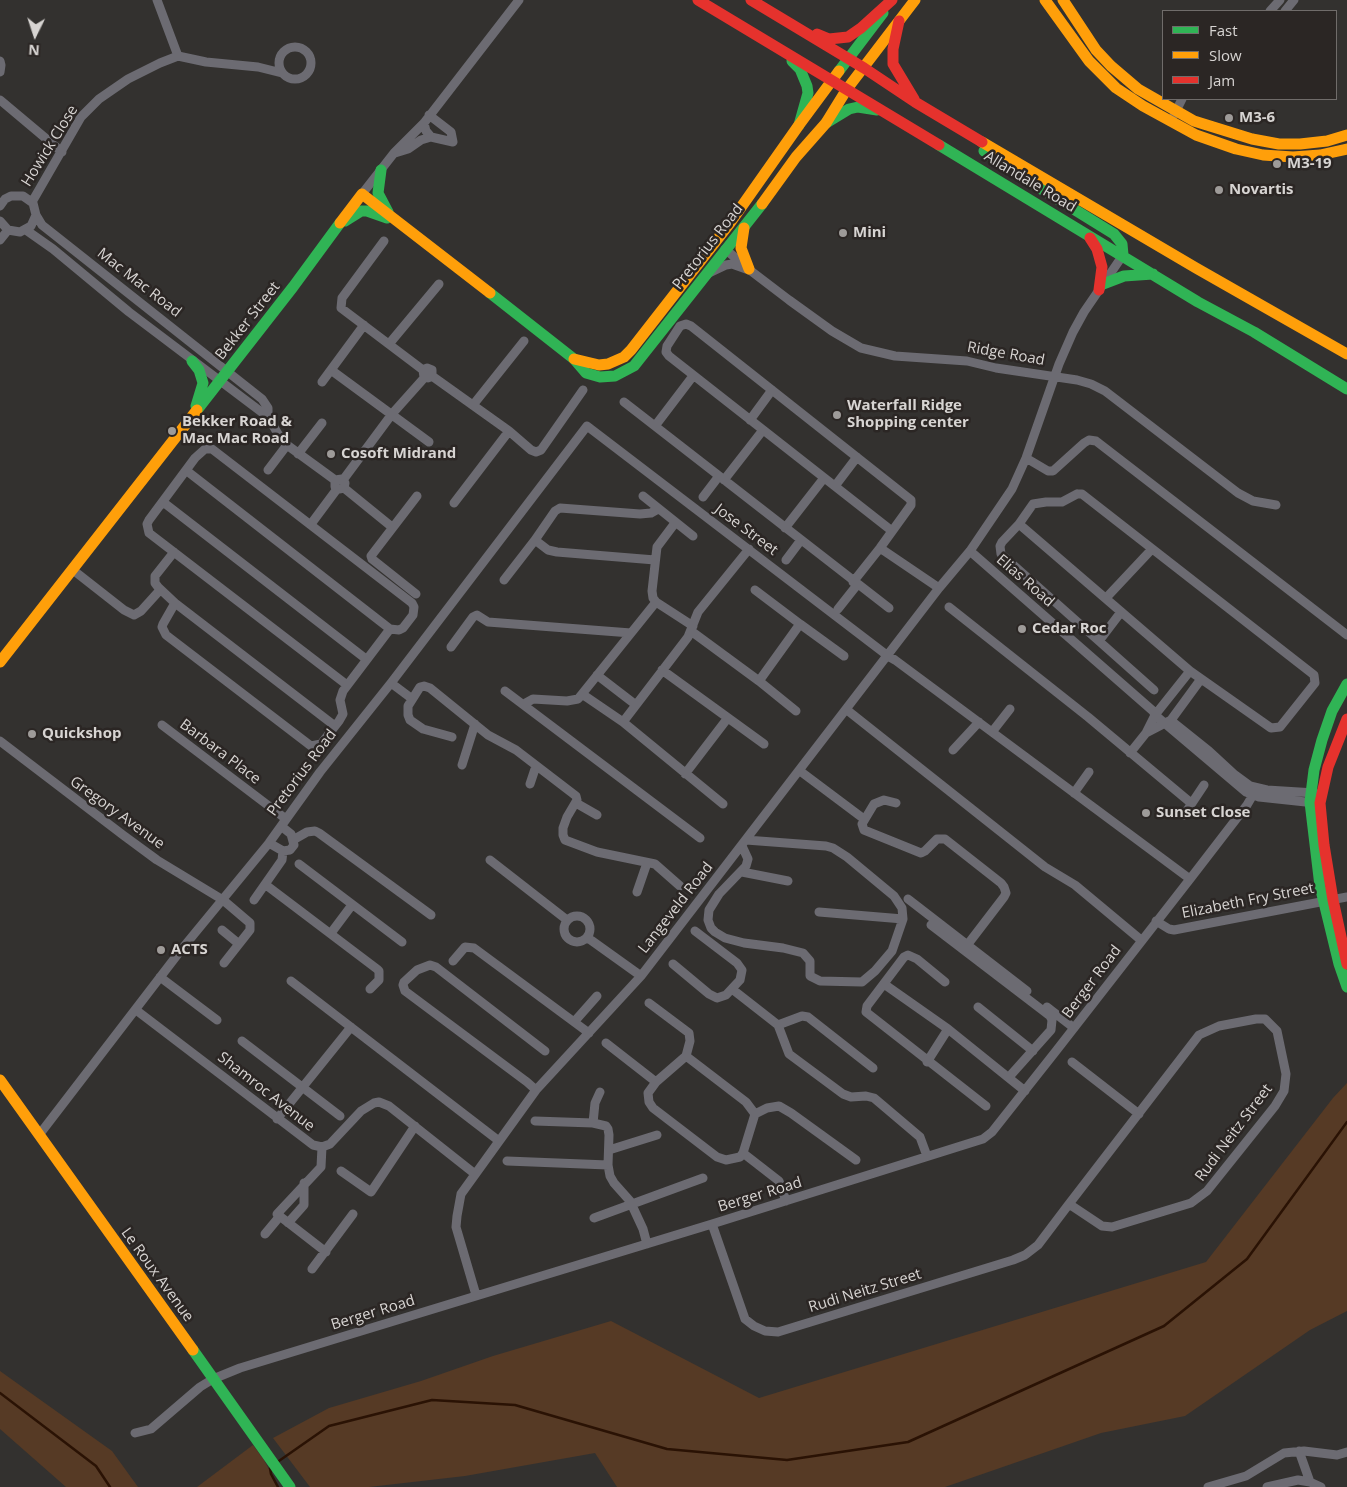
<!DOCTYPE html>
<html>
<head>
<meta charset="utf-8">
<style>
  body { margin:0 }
  #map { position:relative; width:1347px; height:1487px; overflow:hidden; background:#33312f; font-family:"Open Sans",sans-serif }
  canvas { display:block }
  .legend { position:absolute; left:1162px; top:10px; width:175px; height:90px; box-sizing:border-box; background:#2b2624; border:1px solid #706c6a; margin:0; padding:6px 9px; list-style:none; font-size:15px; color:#d7d4d2 }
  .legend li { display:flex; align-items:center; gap:10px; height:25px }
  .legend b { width:25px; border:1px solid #706c6a }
  .north { position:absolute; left:10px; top:10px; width:50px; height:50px; -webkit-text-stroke:4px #2b2624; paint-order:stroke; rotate:184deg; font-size:14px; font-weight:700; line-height:20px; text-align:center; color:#d7d4d2 }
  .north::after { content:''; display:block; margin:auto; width:18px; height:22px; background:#d7d4d2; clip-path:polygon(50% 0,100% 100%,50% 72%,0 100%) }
</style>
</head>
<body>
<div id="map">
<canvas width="1347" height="1487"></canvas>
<ul class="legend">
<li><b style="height:6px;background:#30b455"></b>Fast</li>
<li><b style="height:6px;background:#ff9f0a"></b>Slow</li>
<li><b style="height:6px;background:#e5322d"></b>Jam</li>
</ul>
<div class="north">N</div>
</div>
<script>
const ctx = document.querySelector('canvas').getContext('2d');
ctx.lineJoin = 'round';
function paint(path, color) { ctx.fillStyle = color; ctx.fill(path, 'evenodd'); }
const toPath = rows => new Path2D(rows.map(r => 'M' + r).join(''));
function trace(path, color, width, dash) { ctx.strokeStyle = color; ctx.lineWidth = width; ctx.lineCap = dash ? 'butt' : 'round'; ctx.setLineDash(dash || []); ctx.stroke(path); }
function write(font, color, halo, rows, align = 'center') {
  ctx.font = font + ' "Open Sans",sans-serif'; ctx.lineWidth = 5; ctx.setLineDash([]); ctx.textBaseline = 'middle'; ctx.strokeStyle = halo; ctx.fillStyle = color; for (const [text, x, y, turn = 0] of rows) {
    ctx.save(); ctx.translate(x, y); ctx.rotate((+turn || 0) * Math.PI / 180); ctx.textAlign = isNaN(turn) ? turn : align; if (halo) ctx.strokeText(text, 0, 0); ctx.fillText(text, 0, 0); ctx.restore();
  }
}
paint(toPath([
  [1347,1083,1347,1311,1310,1330,1185,1416,1101,1433,945,1487,617,1487,595,1453,465,1476,369,1487,310,1487,273,1438,329,1408,421,1381,493,1356,611,1321,759,1398,1206,1262,1333,1098],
  [0,1371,112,1451,138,1487,66,1487,0,1429],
  [253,1445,264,1460,278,1487,197,1487]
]), '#563a25');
trace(toPath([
  [0,1393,96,1466,110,1487],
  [276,1463,329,1426,432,1400,515,1405,667,1449,787,1460,908,1442,1164,1326,1247,1259,1347,1122],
  [270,1468,271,1474,278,1487]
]), '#2a1204', 2.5);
trace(toPath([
  [157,0,178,56],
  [1270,11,1280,0],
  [1285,11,1294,0],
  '279 63a16 16 0 1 1 32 0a16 16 0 1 1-32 0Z',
  [0,61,1,65,0,72],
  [0,100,62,152],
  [1174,115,1182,99],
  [424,123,426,131,431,137,453,142,451,132,429,115],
  [395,153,408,149,421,140,431,137],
  [362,194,394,153,424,123,519,0],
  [32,202,81,117,99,99,128,79,160,63,178,56,206,62,258,67,282,73],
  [0,206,5,199,11,196,23,196,33,203,36,215,31,226,20,232,8,230,0,221],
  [36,215,42,225,262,399,268,408,268,417],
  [26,230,53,249,129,312,268,417,281,439,287,445,335,480,342,479,345,483,344,488,339,489,335,487,335,480],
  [0,240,8,230],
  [384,241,342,298,341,308,423,370,424,377,428,378,432,376,432,370,427,368,423,370],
  [725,249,751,271,789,300,832,331,861,348,895,356,967,361,996,368,1077,380,1091,384,1105,391,1238,493,1253,501,1276,505],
  [707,274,726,265,732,264,746,269],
  [389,344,439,284],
  [331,370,429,442],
  [432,376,509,431,531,450,536,452,541,450,583,390],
  [322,382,364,325],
  [624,402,889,608],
  [473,405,524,341],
  [750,420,772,390],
  [655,426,693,376],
  [298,454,322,423],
  [1026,458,1048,471,1053,471,1084,443,1089,440,1096,441,1347,635],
  [268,470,287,445],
  [187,471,390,629,399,630,403,628,413,615,414,607,412,603,212,449,205,449,195,458,149,520,147,524,149,533,347,685],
  [343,480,392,414,425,377],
  [724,480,763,430],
  [835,486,857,457],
  [344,488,392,527],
  [1077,494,1082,494,1314,675,1315,683,1280,727,1271,728,1190,671,1019,524,1033,504,1046,502,1062,502,1077,494],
  [643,496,693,536],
  [703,497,719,476],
  [163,502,366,659],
  [454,503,509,431],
  [675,523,657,547,652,591,653,598,656,602,693,626],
  [311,524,337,489],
  [1019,524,1002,542,1000,546,1001,554,1154,690],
  [785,528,824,478],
  [535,540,548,550,557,552,655,560],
  [880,548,939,588],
  [970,551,1153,711,1155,715,1246,792,1259,797,1315,803],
  [174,552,155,576,155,583,158,587,175,603,335,726],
  [786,560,801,540],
  [73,570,124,610,134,615,141,611,160,590],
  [504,580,535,540,555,511,560,508,640,514,651,513,658,509],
  [853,582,880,548,911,505,911,500,691,326,686,324,680,326,667,346,666,352,669,356,892,531],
  [755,590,800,624],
  [416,594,372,559,371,556,417,496],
  [1106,598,1152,549],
  [175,603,163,624,162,627,166,635,311,746,321,744,339,721,343,714,340,700,343,691,390,629],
  [949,607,1088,717,1191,803],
  [838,609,857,585],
  [691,631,759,681,796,711],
  [1099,641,1121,612],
  [451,647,473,617,477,615,488,622,631,633],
  [662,670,764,744],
  [597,675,636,705],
  [759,681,800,624,844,656],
  [391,683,411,698],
  [505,691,700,838],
  [582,694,623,722,723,804],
  [524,704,533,699,567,701,578,699,656,602],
  [847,710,1045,867,1075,885,1141,940],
  [623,722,688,637,698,612,749,549],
  [1174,723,1209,751,1235,775,1250,786,1267,790,1315,793],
  [162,725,286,819],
  [992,732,1010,709],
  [1146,733,1171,720,1201,679],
  [452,737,423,729,410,720,408,715,408,706,420,687,424,686,430,688,488,735,516,750,576,796,577,800,567,817,563,828,563,835,565,840,597,852,655,864,680,886],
  [0,741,123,835,157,860,223,900,250,923,250,930,224,963],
  [953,750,979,722],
  [1130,753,1146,733,1155,715,1190,671],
  [462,765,475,724],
  [800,771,864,819],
  [685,774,727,719],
  [530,784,536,766],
  [1074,793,1089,772],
  [576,803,597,815],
  [896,803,884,800,874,804,862,824,864,830,921,853,925,851,937,839,945,839,1001,883,1004,887,1006,893,1004,897,968,944],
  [1184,815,1204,785],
  [293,840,307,832,315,831,319,833,431,915],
  [269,843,283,851,290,850,294,845,291,834,281,826],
  [742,846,748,859,746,866,719,894,709,910,708,920,711,928,715,932,725,938,744,943,783,948,803,953,810,961,810,976,820,981,862,982,875,971,892,951,903,919,902,908,894,896,847,857,833,848,826,846,746,840],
  [490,860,567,920],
  [299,864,402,942],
  [742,872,788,881],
  [266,885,377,969,379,971,379,980,370,989],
  [637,892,647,863],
  [908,899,1027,991],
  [254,900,282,860,283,851],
  [819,912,903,919],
  '564 929a13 13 0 1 1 26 0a13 13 0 1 1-26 0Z',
  [1156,921,1169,929,1174,930,1347,897],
  [931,925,1050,1016,1052,1020,1051,1030,1009,1077],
  [222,930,239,944],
  [331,933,352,905],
  [588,938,641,976],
  [453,961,465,947,474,948,589,1033],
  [673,964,709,994,717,998,726,995,740,980,742,970,737,963,695,931],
  [160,977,217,1020],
  [291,981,499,1141],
  [945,982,917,959,908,955,904,957,867,1006,866,1012,986,1106],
  [884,984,948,1029,1025,1091],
  [732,989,778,1025,789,1054,843,1094,851,1097,866,1096,874,1098,920,1137,927,1156],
  [649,1003,689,1033,690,1041,686,1056],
  [978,1007,1033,1051],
  [1047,1007,1074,1028],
  [136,1010,313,1145,322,1147,330,1144,361,1111,374,1103,379,1102,389,1106,475,1174],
  [1256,1019,1265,1019,1277,1031,1286,1074,1284,1091,1275,1106,1207,1191,1191,1203,1112,1227,1102,1226,1069,1204,1199,1035,1219,1026,1256,1019],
  [574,1022,597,996],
  [778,1025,802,1016,808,1017,873,1068],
  [242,1041,340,1116],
  [606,1043,656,1082],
  [927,1062,948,1029],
  [1072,1062,1139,1114],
  [536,1090,527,1082,405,991,403,985,404,982,417,970,430,965,436,967,545,1051],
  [755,1114,746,1102,686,1056,656,1082,648,1093,649,1102,653,1108,717,1157,726,1160,740,1157,743,1153,755,1114,767,1108,779,1106,791,1113,856,1160],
  [277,1119,351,1027],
  [535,1121,593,1123,606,1126,608,1129,609,1135,608,1165,610,1176,614,1183,630,1201,643,1229,647,1244],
  [593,1123,595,1103,600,1092],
  [39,1135,181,950,269,843,320,772,391,683,587,426,888,656,895,660,1190,879],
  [322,1147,321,1167,277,1214,326,1252],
  [609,1150,657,1135],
  [743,1153,779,1181,786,1201],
  [507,1161,608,1165],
  [341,1171,371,1192,415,1126],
  [594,1218,703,1178],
  [288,1223,304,1205,304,1183],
  [712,1224,745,1319,754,1326,765,1331,778,1332,1013,1260,1025,1255,1038,1245,1069,1204],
  [265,1234,280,1216],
  [312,1269,353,1214],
  [476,1295,456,1227,457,1216,461,1194,536,1090,641,976,939,588,970,551,1012,489,1026,458,1059,364,1073,332,1084,312,1123,255],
  [135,1433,151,1429,200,1387,213,1379,240,1368,712,1224,983,1139,992,1132,1056,1051,1190,879,1247,805,1257,788],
  [1299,1451,1310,1482],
  [1208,1487,1246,1476,1284,1453,1304,1451,1337,1455,1347,1452],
  [1267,1487,1298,1480,1310,1482,1321,1487]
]), '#6c6b72', 9);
trace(toPath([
  [792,61,800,69,807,86,808,93,799,125],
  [839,71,883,13],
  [826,123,849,109,858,107,877,110],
  [939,145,1198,302,1254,332,1347,389],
  [984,151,1017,174,1114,234,1122,244,1123,255],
  [381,170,378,193,388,212],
  [345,221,361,211,367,211,387,218],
  [1103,284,1124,276,1153,274],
  [490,293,574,359,586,373,600,377,615,376,634,366,762,204],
  [192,361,199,370,203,383,196,406],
  [197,410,293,287,340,223],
  [1347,684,1332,711,1322,740,1314,770,1310,802,1320,886,1339,964,1347,987],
  [193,1350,290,1487]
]), '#30b455', 11);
trace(toPath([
  [1045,0,1089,61,1116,88,1143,106,1196,135,1236,149,1263,155,1293,157,1320,155,1347,149],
  [1063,0,1096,50,1111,66,1138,89,1194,121,1252,139,1279,144,1300,144,1327,141,1347,135],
  [982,142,1196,268,1347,354],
  [762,204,796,157,826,123,847,89,915,0],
  [340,223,362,194,490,293],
  [744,228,741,248,749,269],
  [574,359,599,365,608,364,624,357,631,350,730,223,799,125,839,71],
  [0,662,197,410],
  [0,1080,193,1350]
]), '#ff9f0a', 11);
trace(toPath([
  [698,0,939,145],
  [751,0,864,68,915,102,982,142],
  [899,21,893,49,893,64,914,99],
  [817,34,829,39,848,37,861,28,892,0],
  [1090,238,1097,249,1102,267,1099,290],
  [1347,719,1328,767,1320,803,1324,845,1333,900,1347,964]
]), '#e5322d', 11);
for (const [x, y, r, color] of [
  [1229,118,5,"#9e9b99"],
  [1277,164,5,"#9e9b99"],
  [1219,190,5,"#9e9b99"],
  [843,233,5,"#9e9b99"],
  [837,415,5,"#9e9b99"],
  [172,431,5,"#9e9b99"],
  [331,454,5,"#9e9b99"],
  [1022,629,5,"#9e9b99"],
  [32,734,5,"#9e9b99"],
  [1146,813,5,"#9e9b99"],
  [161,950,5,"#9e9b99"]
]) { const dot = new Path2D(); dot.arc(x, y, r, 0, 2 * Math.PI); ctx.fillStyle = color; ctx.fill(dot); trace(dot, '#2b2624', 2); }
write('bold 15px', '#d7d4d2', '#2b2624', [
  ["M3-6",1239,118],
  ["M3-19",1287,164],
  ["Novartis",1229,190],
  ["Mini",853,233],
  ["Waterfall Ridge",847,406],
  ["Shopping center",847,423],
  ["Bekker Road &",182,422],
  ["Mac Mac Road",182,439],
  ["Cosoft Midrand",341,454],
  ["Cedar Roc",1032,629],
  ["Quickshop",42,734],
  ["Sunset Close",1156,813],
  ["ACTS",171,950]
], 'left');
write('15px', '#d7d4d2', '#2b2624', [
  ["Howick Close",50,146,-58],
  ["Allandale Road",1030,182,31],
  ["Pretorius Road",708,247,-52],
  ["Mac Mac Road",139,283,38],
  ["Bekker Street",248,321,-52],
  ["Ridge Road",1006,354,10],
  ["Jose Street",746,530,37],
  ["Elias Road",1025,581,41],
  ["Barbara Place",220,752,37],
  ["Pretorius Road",302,773,-53],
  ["Gregory Avenue",117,813,36],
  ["Elizabeth Fry Street",1248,901,-11],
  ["Langeveld Road",676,908,-52],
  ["Berger Road",1092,982,-53],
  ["Shamroc Avenue",266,1092,38],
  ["Rudi Neitz Street",1234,1133,-53],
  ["Berger Road",760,1195,-17],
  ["Le Roux Avenue",157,1275,54],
  ["Rudi Neitz Street",865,1291,-17],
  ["Berger Road",373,1313,-17]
]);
</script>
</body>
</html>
